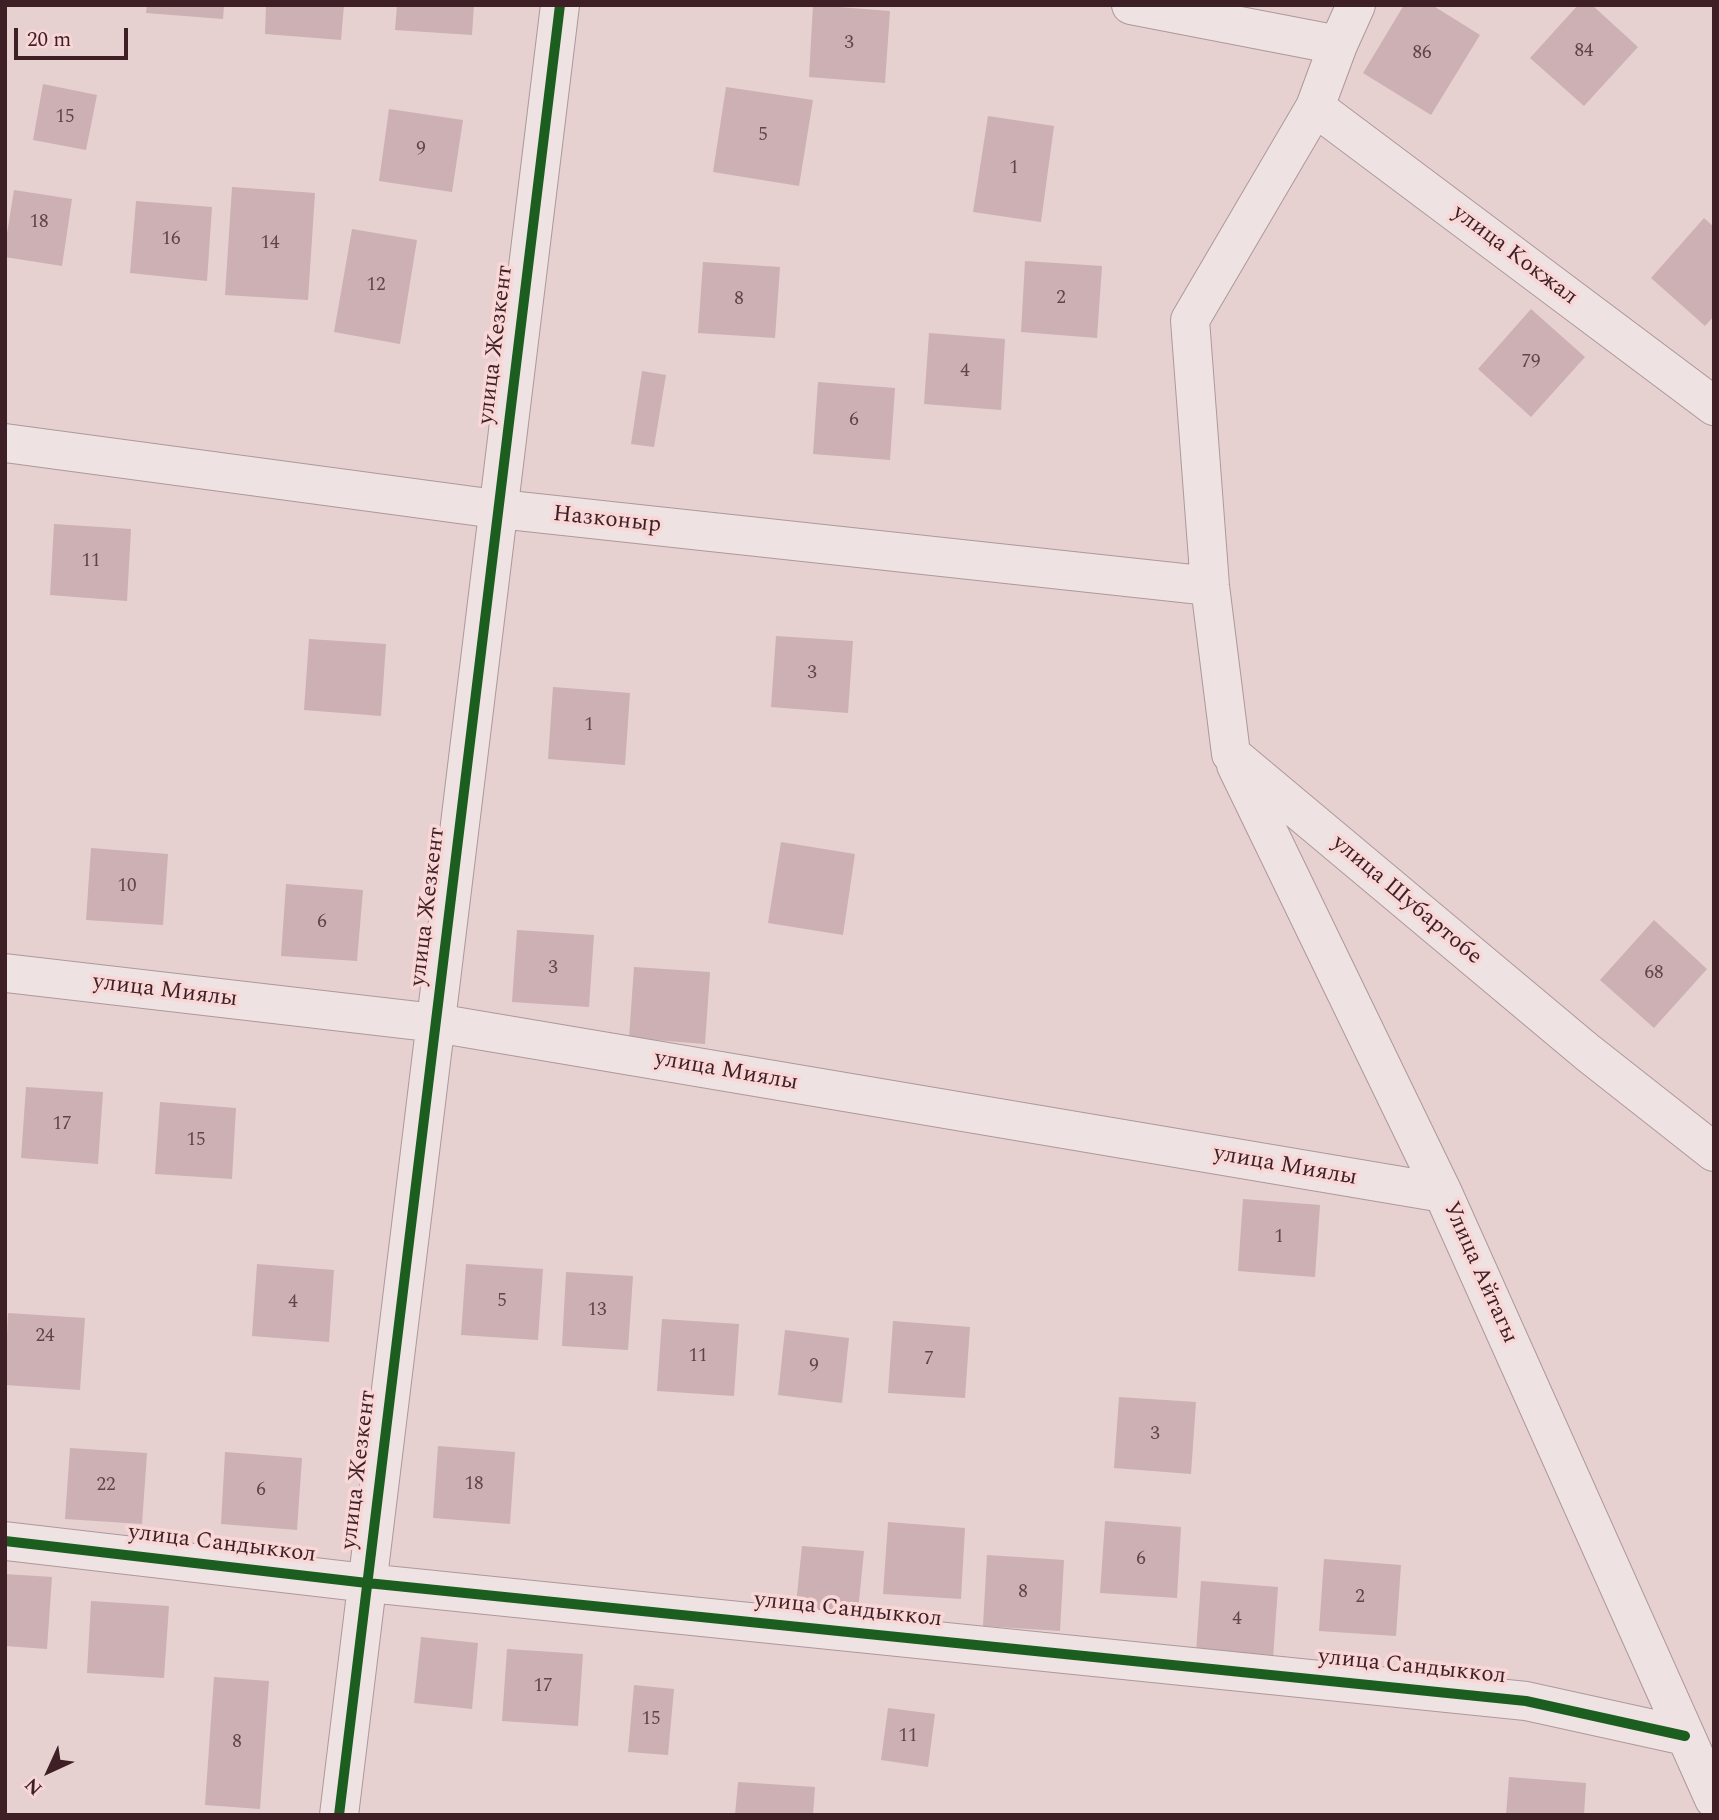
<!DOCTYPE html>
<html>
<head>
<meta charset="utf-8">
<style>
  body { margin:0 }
  #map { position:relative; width:1719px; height:1820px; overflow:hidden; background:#e7d0d0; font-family:Spectral,serif }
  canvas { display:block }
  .frame { position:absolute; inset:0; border:7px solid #3d1f25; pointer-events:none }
  .north { position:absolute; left:14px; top:1736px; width:70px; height:70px; -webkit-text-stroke:5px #f8d7d6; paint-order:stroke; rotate:225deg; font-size:19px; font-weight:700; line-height:28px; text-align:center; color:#3d1f25 }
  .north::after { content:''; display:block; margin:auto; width:24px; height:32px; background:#3d1f25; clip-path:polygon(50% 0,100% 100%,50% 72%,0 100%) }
  .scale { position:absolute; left:14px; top:28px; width:114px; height:32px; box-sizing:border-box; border:4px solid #3d1f25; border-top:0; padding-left:9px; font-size:21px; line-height:24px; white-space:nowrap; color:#3d1f25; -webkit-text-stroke:5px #f8d7d6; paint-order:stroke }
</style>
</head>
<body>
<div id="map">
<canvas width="1719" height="1820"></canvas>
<div class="frame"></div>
<div class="north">N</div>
<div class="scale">20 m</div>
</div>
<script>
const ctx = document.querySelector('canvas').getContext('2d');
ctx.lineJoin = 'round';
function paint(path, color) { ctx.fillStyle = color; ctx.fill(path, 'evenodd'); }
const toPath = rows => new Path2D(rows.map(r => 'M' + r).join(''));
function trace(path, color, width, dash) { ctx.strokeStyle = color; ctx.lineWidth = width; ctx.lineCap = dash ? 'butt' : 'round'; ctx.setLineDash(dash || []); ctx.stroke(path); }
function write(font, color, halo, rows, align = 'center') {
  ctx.font = font + ' Spectral,serif'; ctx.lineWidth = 7; ctx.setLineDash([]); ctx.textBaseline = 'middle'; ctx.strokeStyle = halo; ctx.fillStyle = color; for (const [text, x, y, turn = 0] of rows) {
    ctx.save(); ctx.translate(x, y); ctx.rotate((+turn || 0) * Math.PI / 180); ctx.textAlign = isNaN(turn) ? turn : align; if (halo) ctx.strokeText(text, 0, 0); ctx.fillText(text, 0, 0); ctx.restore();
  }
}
paint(toPath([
  [147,5,224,5,223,19,146,13],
  [266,5,344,5,341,40,265,34],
  [397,5,474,5,472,35,395,30],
  [813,5,890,11,885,83,809,77],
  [1404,5,1432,5,1480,35,1431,115,1363,73],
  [1578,5,1592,5,1638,47,1584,106,1530,58],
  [43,84,97,95,86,150,33,140],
  [726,87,813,100,799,186,713,172],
  [389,109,463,120,452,192,379,181],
  [988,116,1054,126,1041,222,973,212],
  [232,187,315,193,308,300,225,295],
  [14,190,72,199,62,266,5,257,5,246],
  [136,201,212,207,207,281,130,273],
  [1704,218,1714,227,1714,316,1705,326,1651,278],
  [352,229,417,240,400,344,334,332],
  [1025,261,1102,266,1097,338,1021,332],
  [703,262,780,267,775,338,698,333],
  [1531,309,1585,357,1531,417,1478,369],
  [929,333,1005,339,1001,410,924,404],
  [642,371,666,375,654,447,631,444],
  [818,382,895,388,890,460,813,454],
  [54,524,131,529,127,601,50,595],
  [776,636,853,641,848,713,771,707],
  [309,639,386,644,381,716,304,710],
  [553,687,630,693,625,765,548,759],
  [781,842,855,854,843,935,768,923],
  [91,848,168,854,163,925,86,920],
  [286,884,363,890,357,961,281,956],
  [1654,920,1707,969,1654,1028,1600,980],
  [517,930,594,935,589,1007,512,1002],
  [634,967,710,972,705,1044,629,1038],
  [26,1087,103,1092,98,1164,21,1158],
  [160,1102,236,1108,232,1179,155,1174],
  [1243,1199,1320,1205,1315,1277,1238,1271],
  [257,1264,334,1270,329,1342,252,1336],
  [466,1264,543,1269,538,1340,461,1335],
  [566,1272,633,1276,628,1350,562,1346],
  [8,1313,85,1318,80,1390,5,1385],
  [662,1319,739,1324,734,1396,657,1391],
  [893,1321,970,1327,965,1398,888,1393],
  [785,1330,849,1338,842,1403,778,1395],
  [1119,1397,1196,1402,1191,1474,1114,1468],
  [438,1446,515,1452,510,1524,433,1518],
  [70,1448,147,1453,142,1524,65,1519],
  [225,1452,302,1458,297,1530,221,1524],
  [1105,1521,1181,1527,1177,1598,1100,1593],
  [888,1522,965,1528,961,1599,883,1594],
  [802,1546,864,1551,857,1621,795,1614],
  [987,1555,1064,1560,1060,1631,983,1626],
  [1324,1559,1401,1565,1396,1636,1319,1631],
  [5,1574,52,1577,47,1649,5,1646],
  [1201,1581,1278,1587,1273,1659,1196,1653],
  [91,1601,169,1606,164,1678,87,1673],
  [421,1637,478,1643,472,1709,414,1703],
  [507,1649,583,1654,578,1726,502,1721],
  [214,1677,269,1681,260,1809,205,1805],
  [634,1685,674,1689,668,1755,628,1752],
  [888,1708,935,1714,928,1767,881,1760],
  [1509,1777,1586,1783,1584,1815,1506,1815],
  [738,1782,815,1787,813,1815,735,1815]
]), '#ccb0b4');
const minor = toPath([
  [1131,5,1338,45],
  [1356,5,1338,45,1315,107,1190,320,1210,586,1231,754,1587,1052,1714,1152],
  [1315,107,1714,406],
  [5,443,481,507,1210,586],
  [1236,765,1443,1193,1714,1799],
  [5,973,436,1023,1443,1193],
  [5,1541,367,1583,1526,1701,1685,1736],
  [339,1815,560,5]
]);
trace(minor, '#ad989a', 40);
trace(minor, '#efe2e2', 38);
trace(toPath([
  [5,1541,367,1583,1526,1701,1685,1736],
  [339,1815,560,5]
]), '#1b5e20', 10);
write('19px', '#614349', null, [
  ["3",849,44],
  ["84",1584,52],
  ["86",1422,54],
  ["15",65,118],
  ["5",763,136],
  ["9",421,150],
  ["1",1014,169],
  ["18",39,223],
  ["16",171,240],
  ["14",270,244],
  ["12",376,286],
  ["2",1061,299],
  ["8",739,300],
  ["79",1531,363],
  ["4",965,372],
  ["6",854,421],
  ["11",91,562],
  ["3",812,674],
  ["1",589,726],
  ["10",127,887],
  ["6",322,923],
  ["3",553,969],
  ["68",1654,974],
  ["17",62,1125],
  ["15",196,1141],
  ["1",1279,1238],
  ["5",502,1302],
  ["4",293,1303],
  ["13",597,1311],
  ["24",45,1337],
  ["11",698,1357],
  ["7",929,1360],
  ["9",814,1367],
  ["3",1155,1435],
  ["18",474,1485],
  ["22",106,1486],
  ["6",261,1491],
  ["6",1141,1560],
  ["8",1023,1593],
  ["2",1360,1598],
  ["4",1237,1620],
  ["17",543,1687],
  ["15",651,1720],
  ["11",908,1737],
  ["8",237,1743]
]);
write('23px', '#3d1f25', '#f8d7d6', [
  ["улица Кокжал",1514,256,37],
  ["улица Жезкент",497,345,-83],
  ["Назконыр",607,521,6],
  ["улица Шубартобе",1406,901,40],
  ["улица Жезкент",429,907,-83],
  ["улица Миялы",165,992,7],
  ["улица Миялы",726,1072,10],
  ["улица Миялы",1285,1167,10],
  ["Улица Айтагы",1479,1273,66],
  ["улица Жезкент",360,1470,-83],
  ["улица Сандыккол",222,1545,7],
  ["улица Сандыккол",848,1611,6],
  ["улица Сандыккол",1412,1668,6]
]);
</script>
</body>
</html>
